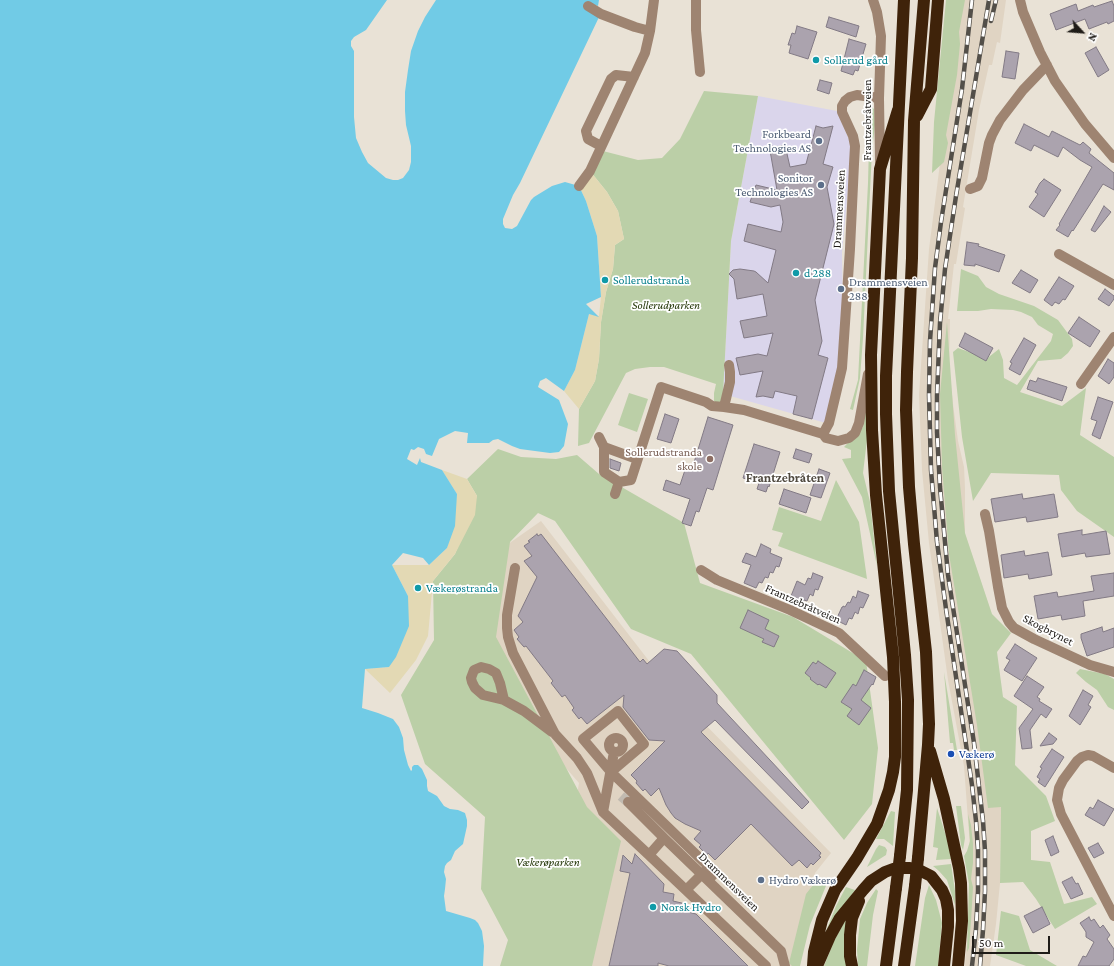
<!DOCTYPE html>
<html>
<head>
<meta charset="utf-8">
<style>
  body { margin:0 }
  #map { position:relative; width:1114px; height:966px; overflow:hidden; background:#e9e2d6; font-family:"Crimson Pro",serif }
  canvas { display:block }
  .north { position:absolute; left:1062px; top:12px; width:40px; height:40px; -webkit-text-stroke:3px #fff; paint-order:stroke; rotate:116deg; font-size:11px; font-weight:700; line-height:16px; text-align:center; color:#1f1c18 }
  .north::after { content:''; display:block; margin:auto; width:14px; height:18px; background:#1f1c18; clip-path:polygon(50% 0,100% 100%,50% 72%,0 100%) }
  .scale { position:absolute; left:972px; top:936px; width:78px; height:18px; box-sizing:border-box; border:2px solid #1f1c18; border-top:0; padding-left:5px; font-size:12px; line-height:14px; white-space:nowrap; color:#1f1c18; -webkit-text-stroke:3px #fff; paint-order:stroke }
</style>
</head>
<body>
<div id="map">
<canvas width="1114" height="966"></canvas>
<div class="north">N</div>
<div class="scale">50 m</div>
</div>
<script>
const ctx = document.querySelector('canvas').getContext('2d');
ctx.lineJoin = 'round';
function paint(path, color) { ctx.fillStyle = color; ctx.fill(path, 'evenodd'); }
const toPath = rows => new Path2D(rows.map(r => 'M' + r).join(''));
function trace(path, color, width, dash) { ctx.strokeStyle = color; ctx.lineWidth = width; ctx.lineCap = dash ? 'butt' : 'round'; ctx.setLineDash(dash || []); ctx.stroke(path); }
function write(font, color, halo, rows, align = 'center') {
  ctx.font = font + ' "Crimson Pro",serif'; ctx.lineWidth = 3.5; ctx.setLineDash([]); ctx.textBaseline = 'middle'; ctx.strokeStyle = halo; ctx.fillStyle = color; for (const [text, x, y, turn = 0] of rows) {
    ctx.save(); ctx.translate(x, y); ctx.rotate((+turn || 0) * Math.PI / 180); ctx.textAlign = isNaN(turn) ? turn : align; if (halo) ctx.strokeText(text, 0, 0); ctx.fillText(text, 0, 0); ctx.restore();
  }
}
paint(toPath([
  [758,96,837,111,852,146,842,253,844,372,833,425,723,394,731,241]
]), '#dad5eb');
paint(toPath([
  [961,0,1006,0,1000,43,997,42,992,65,989,65,979,110,963,207,965,208,956,264,954,264,948,319,950,319,949,365,953,404,958,441,964,467,965,488,965,546,1001,807,1000,883,996,924,990,966,965,966,968,924,970,847,964,766,948,680,929,543,922,470,919,395,929,249],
  [541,521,656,670,692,711,831,853,815,873,793,966,592,966,571,832,579,783,545,744,452,627,491,556]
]), '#e0d4c3');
paint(toPath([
  [946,0,965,0,959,32,960,44,957,75,946,135,948,143,944,162,932,173,934,122],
  [704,91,758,96,731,241,723,394,722,403,716,403,714,401,714,393,716,384,664,367,650,367,635,369,626,373,589,443,578,446,579,409,595,381,599,359,601,322,606,292,613,269,615,245,624,239,618,211,607,192,590,171,599,150,638,160,662,158,680,139],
  [869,105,874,109,875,125,872,150,863,338,860,378,853,410,850,409,858,380,868,183,869,145,866,130,866,121],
  [961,269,978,276,986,287,999,294,1034,306,1058,320,1072,339,1073,346,1068,353,1061,359,1038,361,1020,392,1062,406,1086,388,1080,435,1114,457,1114,537,1077,511,1061,490,1059,475,991,473,973,501,962,437,953,352,958,348,975,354,985,360,999,349,1003,360,1004,378,1017,385,1051,341,1053,334,1038,325,1032,317,1021,312,1013,310,991,309,978,311,957,311],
  [947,322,955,435,965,533,992,614,1011,633,997,652,1003,697,1017,706,1015,765,1046,796,1055,821,1031,831,1031,860,1050,862,1064,904,1092,897,1097,904,1055,929,1036,899,1023,882,1000,883,1001,807,988,808,977,725,949,554,942,467,940,394],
  [868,386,868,432,863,473,870,502,877,566,862,497,842,459,851,458,851,450,844,447,863,427],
  [629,393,648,399,637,432,618,425],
  [498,449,521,457,556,459,577,455,599,474,684,523,700,583,793,617,866,661,878,748,872,804,844,840,691,654,631,629,555,521,538,513,510,542,496,637,587,807,621,841,592,966,500,966,508,940,481,889,485,817,425,764,401,695,434,640,433,581,455,554,477,496,467,479],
  [836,480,859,522,867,579,778,546,783,533,772,530,779,507,791,511,790,513,791,511,821,521],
  [1080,669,1105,674,1114,679,1114,710,1108,707,1097,690,1086,682,1076,673],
  [944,672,957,750,954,750,953,743,950,743],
  [956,806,961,806,965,838,963,850,961,845],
  [937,808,949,845,951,859,936,860,938,848,933,847],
  [891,811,895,812,893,846,884,839,876,839],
  [968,814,971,825,973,844,973,863,971,879,973,887,971,921,969,948,967,952,969,884,964,856,967,851,970,841],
  [879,845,885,847,887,850,886,855,867,867,876,849],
  [951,864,955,891,955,905,947,880,939,871,933,866],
  [817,880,828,881,810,925,800,966,792,966,789,963,806,894],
  [929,885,936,900,942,923,938,966,915,966,925,898],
  [846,887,855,890,842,908,824,936,836,906],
  [876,889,878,891,873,915,867,966,858,966,857,950,860,919,867,903],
  [1001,911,1019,916,1030,950,1057,966,1026,966,996,955],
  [845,921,848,921,848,966,824,966,834,941]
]), '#bbcfa7');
paint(toPath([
  [590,171,607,192,618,211,624,239,615,245,613,269,606,292,601,322,599,359,595,381,579,409,564,391,575,370,589,314,599,316,601,297,597,236,586,201,579,186],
  [442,470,467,479,477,496,475,515,455,554,433,581,428,636,416,660,390,693,365,669,389,667,408,596,392,565,429,565,447,548,457,494]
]), '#e3d9b4');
paint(toPath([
  [0,0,387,0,366,30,354,37,351,41,351,46,354,51,354,117,356,138,362,152,368,163,386,178,393,180,398,180,403,178,409,170,411,162,411,146,406,125,405,111,405,92,408,70,411,51,418,31,425,17,436,0,599,0,598,6,590,3,600,15,520,183,513,195,503,219,503,224,505,228,512,229,517,226,531,200,534,197,552,186,565,182,579,186,586,201,597,236,601,297,586,304,599,317,589,314,575,370,564,391,546,378,540,381,538,387,559,400,568,424,564,446,559,452,550,453,520,449,512,446,498,439,493,440,489,443,467,443,468,433,455,431,439,439,432,456,426,454,424,449,418,447,414,450,411,449,407,459,417,465,420,458,421,462,442,470,457,494,455,526,447,548,429,565,423,558,403,553,392,565,408,596,409,626,396,657,389,667,365,669,362,708,378,713,393,719,399,727,403,738,404,750,408,765,411,771,412,770,412,767,414,765,418,765,422,769,427,780,427,786,428,791,437,796,444,806,450,809,458,810,465,813,467,820,467,826,463,844,455,851,451,860,447,863,445,866,444,872,446,879,445,889,444,896,446,911,470,918,475,920,478,923,482,931,484,946,483,966,0,966]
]), '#71cbe6');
const building = toPath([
  [1112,1,1114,6,1114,21,1108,24,1107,22,1089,29,1085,19,1056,30,1050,14,1076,4,1078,11,1093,5,1094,7,1112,1],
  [829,17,859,26,856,37,826,27,829,17],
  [797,26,817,32,808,59,789,53,791,45,788,45,792,33,795,34,797,26],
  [849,39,866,44,858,71,855,70,853,75,841,71,849,39],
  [1096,47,1109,70,1098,77,1085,53,1096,47],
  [1006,51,1019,53,1015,79,1002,77,1006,51],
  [820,80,832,83,829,94,817,90,820,80],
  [1024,124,1049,137,1052,131,1080,145,1083,142,1091,149,1089,153,1114,173,1114,190,1103,184,1073,231,1072,230,1068,237,1056,230,1060,225,1059,224,1092,167,1080,160,1063,147,1058,157,1034,145,1031,151,1015,143,1024,124],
  [816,126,823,128,833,126,823,164,833,167,827,187,834,224,815,300,822,341,818,355,828,358,812,419,793,414,797,396,775,391,773,398,763,396,756,397,763,371,740,375,736,358,758,354,767,356,773,333,744,338,740,321,767,316,763,294,737,299,734,279,729,274,733,270,740,269,754,271,756,272,768,283,776,250,744,241,748,224,781,232,783,222,780,205,771,207,750,202,756,185,777,190,769,145,775,147,785,145,790,167,806,164,816,126],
  [1044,179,1061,190,1044,217,1029,207,1038,194,1035,192,1040,183,1044,179],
  [1104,206,1111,212,1095,232,1091,230,1104,206],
  [967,242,979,244,978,246,1005,255,999,272,975,264,975,266,964,265,967,242],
  [1021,270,1038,280,1030,293,1012,283,1021,270],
  [1059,277,1074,286,1065,300,1063,299,1059,304,1055,302,1052,306,1044,300,1059,277],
  [1105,289,1114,296,1114,299,1109,306,1098,299,1105,289],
  [1079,317,1100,331,1090,347,1068,333,1079,317],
  [965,333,993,348,986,361,959,346,965,333],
  [1024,338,1036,345,1020,375,1009,369,1012,363,1010,362,1024,338],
  [1108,359,1114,363,1114,377,1109,384,1098,376,1108,359],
  [1038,378,1067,387,1062,401,1027,389,1030,380,1036,382,1038,378],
  [1098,397,1113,402,1100,439,1092,435,1097,421,1091,419,1098,397],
  [665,414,679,419,671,443,657,439,665,414],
  [708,417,733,425,713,490,707,488,699,512,696,511,691,526,682,523,690,499,663,490,666,480,680,485,686,467,692,469,708,417],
  [754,444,780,452,769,487,768,486,766,492,757,489,759,483,743,478,754,444],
  [796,449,812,454,809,463,793,458,796,449],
  [610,459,621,463,619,471,610,468,610,459],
  [819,469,830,473,821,498,810,495,819,469],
  [784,489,811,498,806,513,779,504,784,489],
  [1022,494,1023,499,1054,494,1058,517,1027,522,1026,517,995,522,991,499,1022,494],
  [1082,530,1082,535,1106,531,1110,554,1086,557,1085,553,1062,557,1058,534,1082,530],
  [537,534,538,536,541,534,640,662,643,659,647,664,664,649,677,651,717,695,717,703,809,802,802,809,715,720,701,732,821,853,819,856,821,857,813,865,811,863,807,868,799,860,792,866,751,824,715,860,708,853,707,855,699,847,701,845,694,839,701,831,685,824,675,818,671,813,666,805,659,788,651,796,645,789,643,791,636,783,637,781,631,775,665,741,649,740,623,707,624,695,587,724,581,717,579,719,572,710,574,708,565,695,562,697,551,683,553,681,526,646,524,647,517,639,519,637,514,630,523,622,518,616,537,577,524,561,532,556,524,546,530,542,528,541,537,534],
  [761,544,771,549,770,553,782,558,779,567,776,566,773,573,770,572,768,578,765,577,762,583,759,582,756,588,744,583,751,565,742,562,746,553,756,557,761,544],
  [1024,551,1025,556,1048,552,1052,575,1029,579,1028,574,1004,578,1001,555,1024,551],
  [813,573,823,577,818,590,815,589,813,596,810,594,807,601,804,600,802,606,789,601,797,581,805,585,808,578,811,579,813,573],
  [1114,573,1114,596,1083,601,1085,616,1062,620,1061,615,1038,619,1034,596,1057,592,1058,597,1094,591,1091,576,1114,573],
  [858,591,869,595,863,608,860,607,858,614,855,612,852,619,849,618,846,625,836,620,842,607,843,607,843,606,845,607,848,602,850,603,853,596,856,598,858,591],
  [748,610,769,620,765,629,779,636,774,647,762,642,764,639,740,628,748,610],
  [1102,627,1103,632,1114,628,1114,647,1087,656,1081,638,1081,634,1102,627],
  [1015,644,1037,658,1022,681,1004,670,1010,660,1006,658,1015,644],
  [818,661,836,673,826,688,819,684,818,685,810,679,811,678,805,673,813,662,816,664,818,661],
  [864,670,876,677,873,685,872,684,861,700,871,708,859,725,847,716,852,709,841,702,853,684,856,686,864,670],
  [1027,676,1044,687,1037,697,1040,699,1039,701,1052,709,1046,718,1041,714,1030,730,1032,748,1022,749,1019,728,1033,709,1014,696,1027,676],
  [1083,690,1093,696,1088,705,1091,707,1080,725,1069,716,1083,690],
  [1049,733,1057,739,1053,744,1040,746,1049,733],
  [1052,749,1064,757,1045,787,1038,782,1040,779,1037,777,1042,768,1040,767,1052,749],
  [1098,800,1114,809,1104,826,1085,815,1090,807,1093,809,1098,800],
  [1053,836,1059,852,1051,856,1045,840,1053,836],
  [1098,843,1104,853,1094,858,1088,848,1098,843],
  [635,854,664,884,663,892,674,894,673,901,686,904,684,911,696,914,748,966,669,966,658,963,658,966,609,966,630,873,620,871,623,855,632,864,635,854],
  [1072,877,1076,884,1078,883,1083,894,1071,899,1062,882,1072,877],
  [1042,907,1050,924,1033,933,1024,916,1042,907],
  [1089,917,1091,921,1094,919,1100,928,1103,925,1110,935,1107,939,1114,949,1114,959,1109,966,1078,966,1083,956,1086,957,1094,942,1086,937,1086,932,1080,923,1089,917]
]);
paint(building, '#aba3ae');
trace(building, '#827a85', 1);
trace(toPath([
  [621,796,628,802]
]), '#c1bab0', 10, [10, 5]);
trace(toPath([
  [696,0,696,30,700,72],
  [873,0,877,12,881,36,879,98,880,163],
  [1020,0,1023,12,1040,52,1055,81,1085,124,1114,158],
  [588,6,601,14,635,27,650,31],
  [601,146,588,139,586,131,611,79,616,75,634,77],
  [579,186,590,171,645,53,650,31,654,0],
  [970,189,978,186,982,178,989,143,992,135,1000,120,1023,90,1047,65],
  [1059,254,1114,285],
  [868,374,859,423,855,433,849,438,838,441,826,438,823,434,829,423,842,368,850,249,854,164,855,146,853,136,842,112,842,106,845,101,850,97,857,95,879,98],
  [1081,384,1114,337],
  [724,407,730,382,730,372,729,365],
  [599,437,604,447],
  [619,482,604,472,604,447,637,459],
  [615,494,619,482,631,480,661,387,706,402,712,406,724,407,744,410,823,434],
  [985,514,989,531,998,587,1002,608,1009,622,1014,628,1034,639,1090,665,1114,672],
  [515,568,507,615,507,628,508,637,513,653,555,734,577,758,587,773,603,812],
  [701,570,717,580,790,610,839,633,885,676],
  [504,700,500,683,496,673,489,669,481,667,474,670,471,678,472,682,475,688,483,695,504,700,524,711,552,732],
  '609 745a7 7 0 1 1 14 0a7 7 0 1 1-14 0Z',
  [614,752,603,812,649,855,664,838,781,951,785,966],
  [1114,768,1093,756,1088,755,1082,757,1077,761,1063,780,1059,788,1057,800,1061,814,1114,916],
  [611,772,644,744,618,711,583,739,611,772,709,867,686,890],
  [628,802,664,838],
  [649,855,766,966],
  [708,880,716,872]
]), '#9e8471', 10);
trace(toPath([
  [917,116,931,89,938,0],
  [930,751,944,799,959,868,961,883,962,921,958,966],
  [900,856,907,790,908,700,905,655,889,491,886,414,886,376,904,0],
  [918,858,928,745,929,724,926,652,914,544,909,487,906,410,907,372,912,258,914,121,924,0],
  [813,966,814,952,822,920,835,890,857,858,877,824,889,790,893,772,895,757,895,702,893,657,876,495,872,430,871,355,880,169,898,110],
  [817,966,830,936,840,918,863,890,871,881,885,872,893,869,902,868,910,868,919,870,931,876,942,890,946,899,948,910,948,927,944,966],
  [852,966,850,956,850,935,852,918,859,901],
  [886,966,896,888],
  [904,966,915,886]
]), '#3f230a', 12);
const rail = toPath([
  [972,0,962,89,941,222,935,268,930,341,929,395,931,470,937,542,946,609,972,785,976,821,978,850,978,891,976,929,972,966],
  [991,21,996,0],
  [980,966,983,930,985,891,985,851,983,821,974,743,948,575,940,487,937,432,937,396,940,323,945,269,956,196,989,0]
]);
trace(rail, '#534f49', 4.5);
trace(rail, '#fff', 3, [9]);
trace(toPath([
  [915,886,918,858],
  [896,888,900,856]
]), '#3f230a', 12);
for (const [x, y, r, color] of [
  [816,60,4,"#0f9aa8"],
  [819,141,4,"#5c6f8a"],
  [821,185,4,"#5c6f8a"],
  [796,273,4,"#0f9aa8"],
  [605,280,4,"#0f9aa8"],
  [841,289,4,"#5c6f8a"],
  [710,459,4,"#8d6e63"],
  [418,588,4,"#0f9aa8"],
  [951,754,4,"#1a4fb4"],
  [761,880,4,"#5c6f8a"],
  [653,907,4,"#0f9aa8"]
]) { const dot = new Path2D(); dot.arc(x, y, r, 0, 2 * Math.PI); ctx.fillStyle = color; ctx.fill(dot); trace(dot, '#fff', 1.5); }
write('12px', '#0d838f', '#fff', [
  ["Sollerud gård",824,60],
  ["d 288",804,273],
  ["Sollerudstranda",613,280],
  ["Vækerøstranda",426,588],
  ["Norsk Hydro",661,907]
], 'left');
write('12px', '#1f1c18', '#fff', [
  ["Frantzebråtveien",867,120,-90],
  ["Drammensveien",839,209,-87],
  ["Frantzebråtveien",803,604,24],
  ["Skogbrynet",1048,630,27],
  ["Drammensveien",729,882,44]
]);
write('12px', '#4e5e75', '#fff', [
  ["Forkbeard",811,134],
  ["Technologies AS",811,148],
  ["Sonitor",813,178],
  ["Technologies AS",813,192],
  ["Drammensveien",849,282,"left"],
  ["288",849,296,"left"],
  ["Hydro Vækerø",769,880,"left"]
], 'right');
write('italic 12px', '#1f3202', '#fff', [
  ["Sollerudparken",666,305],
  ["Vækerøparken",548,862]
]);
write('12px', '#785e54', '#fff', [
  ["Sollerudstranda",702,452],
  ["skole",702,466]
], 'right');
write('12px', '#164399', '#fff', [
  ["Vækerø",959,754]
], 'left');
write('bold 13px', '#504a40', '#fff', [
  ["Frantzebråten",785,478]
]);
</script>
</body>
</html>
